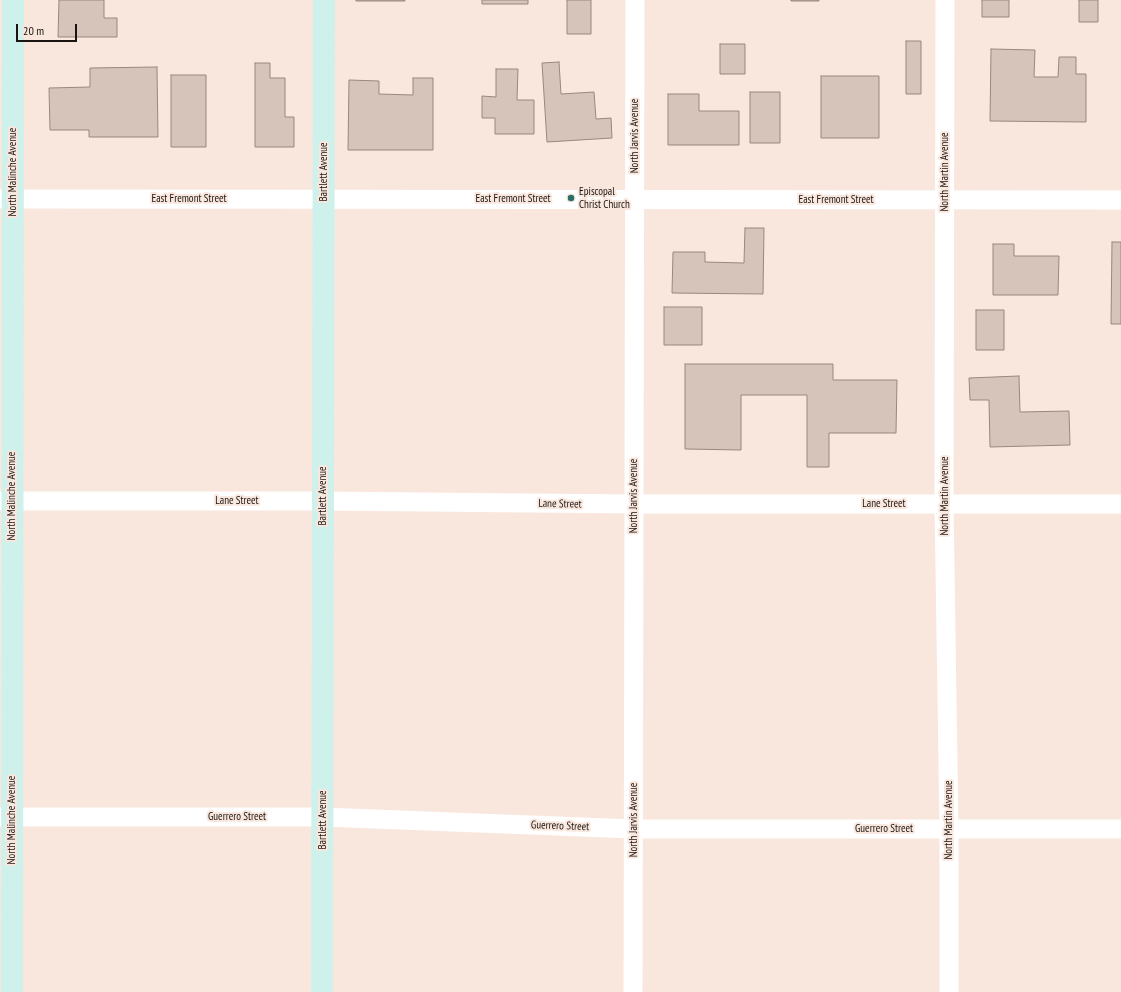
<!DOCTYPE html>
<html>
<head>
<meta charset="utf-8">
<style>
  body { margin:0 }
  #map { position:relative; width:1121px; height:992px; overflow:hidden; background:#f9e7dd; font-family:"PT Sans Narrow",sans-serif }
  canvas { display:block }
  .scale { position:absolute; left:16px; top:24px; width:61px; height:18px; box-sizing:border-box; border:2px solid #1a1411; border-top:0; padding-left:5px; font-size:12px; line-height:14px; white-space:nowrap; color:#1a1411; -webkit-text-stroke:3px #f9e7dd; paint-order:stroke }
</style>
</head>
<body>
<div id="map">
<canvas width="1121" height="992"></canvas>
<div class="scale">20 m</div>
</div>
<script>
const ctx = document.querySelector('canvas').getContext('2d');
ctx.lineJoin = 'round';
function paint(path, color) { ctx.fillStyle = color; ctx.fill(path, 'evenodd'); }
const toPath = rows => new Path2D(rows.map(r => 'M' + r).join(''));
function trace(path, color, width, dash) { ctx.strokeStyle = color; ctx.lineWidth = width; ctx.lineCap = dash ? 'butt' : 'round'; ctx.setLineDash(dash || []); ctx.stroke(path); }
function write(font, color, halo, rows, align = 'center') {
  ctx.font = font + ' "PT Sans Narrow",sans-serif'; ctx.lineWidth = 4; ctx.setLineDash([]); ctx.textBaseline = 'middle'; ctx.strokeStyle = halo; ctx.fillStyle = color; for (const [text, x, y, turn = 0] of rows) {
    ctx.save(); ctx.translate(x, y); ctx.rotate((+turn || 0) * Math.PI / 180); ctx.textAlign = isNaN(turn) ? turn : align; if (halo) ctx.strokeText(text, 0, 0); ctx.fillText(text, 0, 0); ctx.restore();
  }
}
const building = toPath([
  [59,0,104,0,104,18,117,18,117,37,58,37,59,0],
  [356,0,405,0,405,1,356,1,356,0],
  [482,0,528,0,528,4,482,4,482,0],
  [567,0,591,0,591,34,567,34,567,0],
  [791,0,819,0,819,1,791,1,791,0],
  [982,0,1009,0,1009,17,982,17,982,0],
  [1079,0,1098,0,1098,22,1079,22,1079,0],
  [906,41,921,41,921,94,906,94,906,41],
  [720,44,745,44,745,74,720,74,720,44],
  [991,49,1035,50,1034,77,1058,77,1059,57,1076,57,1076,74,1086,74,1086,122,990,121,991,49],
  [559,62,561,94,594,92,596,119,611,118,612,138,547,142,542,63,559,62],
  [255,63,270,63,270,78,285,78,285,117,294,117,294,147,255,147,255,63],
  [157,67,158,137,89,137,89,130,50,130,49,88,90,87,90,68,157,67],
  [496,69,518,69,517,100,534,100,534,134,495,134,495,118,482,118,482,96,496,97,496,69],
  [171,75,206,75,206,147,171,147,171,75],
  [821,76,879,76,879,138,821,138,821,76],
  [413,78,433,78,433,150,348,150,349,80,379,81,379,94,413,95,413,78],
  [750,92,780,92,780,143,750,143,750,92],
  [668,94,699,94,699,111,739,111,739,145,668,145,668,94],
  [745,228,764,228,763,294,672,293,673,252,705,252,705,262,744,263,745,228],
  [1112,242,1121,242,1121,324,1111,324,1112,242],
  [993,244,1014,244,1014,256,1059,256,1058,295,993,295,993,244],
  [664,307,702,307,702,345,664,345,664,307],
  [976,310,1004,310,1004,350,976,350,976,310],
  [685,364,833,364,833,380,897,380,896,433,829,433,829,467,807,467,807,395,741,395,741,450,685,449,685,364],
  [1019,376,1020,412,1069,411,1070,445,990,447,989,400,970,400,969,378,1019,376]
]);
paint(building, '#d6c4bb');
trace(building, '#98877e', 1);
trace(toPath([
  [945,0,944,504,949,829,949,992],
  [0,199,1121,200],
  [0,501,323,501,634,504,1121,504],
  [0,817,323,817,634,829,1121,829],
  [633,992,635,0]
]), '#fff', 19);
trace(toPath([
  [12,992,13,0],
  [322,992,324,0]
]), '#cef1ec', 22);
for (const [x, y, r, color] of [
  [571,198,4,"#286f65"]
]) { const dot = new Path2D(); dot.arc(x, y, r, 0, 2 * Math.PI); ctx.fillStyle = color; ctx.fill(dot); trace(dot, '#f9e7dd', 1.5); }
write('11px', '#1a1411', '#f9e7dd', [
  ["North Jarvis Avenue",635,136,-90],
  ["North Malinche Avenue",13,172,-90],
  ["Bartlett Avenue",324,172,-90],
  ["North Martin Avenue",945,172,-90],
  ["East Fremont Street",189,199],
  ["East Fremont Street",513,199],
  ["East Fremont Street",836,200],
  ["North Malinche Avenue",12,496,-90],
  ["Bartlett Avenue",323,496,-90],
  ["North Jarvis Avenue",634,496,-90],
  ["North Martin Avenue",945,496,-90],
  ["Lane Street",237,501],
  ["Lane Street",560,504,1],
  ["Lane Street",884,504],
  ["Guerrero Street",237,817],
  ["North Malinche Avenue",12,820,-90],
  ["Bartlett Avenue",323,820,-90],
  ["North Jarvis Avenue",634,820,-90],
  ["North Martin Avenue",949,820,-90],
  ["Guerrero Street",560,826,2],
  ["Guerrero Street",884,829]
]);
write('11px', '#1a1411', '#f9e7dd', [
  ["Episcopal",579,192],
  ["Christ Church",579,205]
], 'left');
</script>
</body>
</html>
